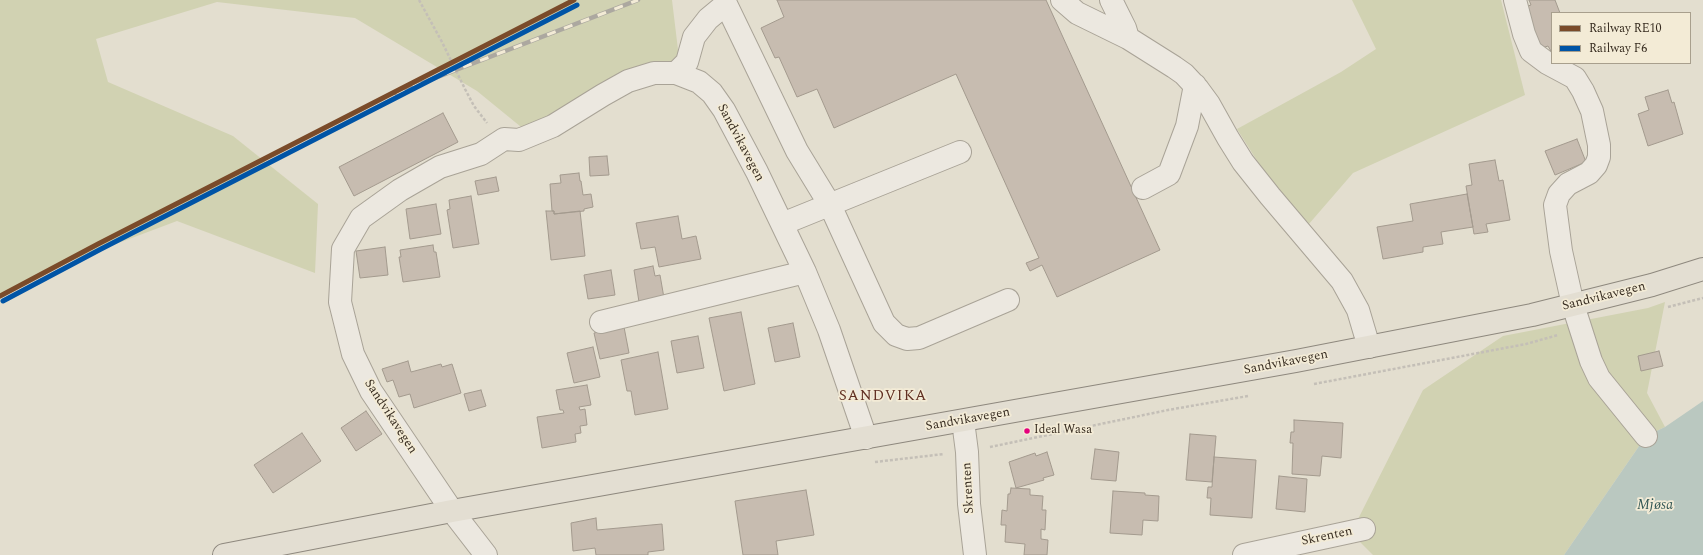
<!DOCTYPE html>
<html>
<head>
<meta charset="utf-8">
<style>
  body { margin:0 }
  #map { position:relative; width:1703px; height:555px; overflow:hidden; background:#e3decf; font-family:Spectral,serif }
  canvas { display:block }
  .legend { position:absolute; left:1551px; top:12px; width:140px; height:52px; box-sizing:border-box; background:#f3ebd6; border:1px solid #a89f8d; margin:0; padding:5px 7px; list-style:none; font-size:12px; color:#372c20 }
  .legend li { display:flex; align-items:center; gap:8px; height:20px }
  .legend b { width:20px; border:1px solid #a89f8d }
</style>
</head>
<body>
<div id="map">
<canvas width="1703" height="555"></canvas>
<ul class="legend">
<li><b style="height:5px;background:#7a4b2a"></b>Railway RE10</li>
<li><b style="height:5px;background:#0054a6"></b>Railway F6</li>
</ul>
</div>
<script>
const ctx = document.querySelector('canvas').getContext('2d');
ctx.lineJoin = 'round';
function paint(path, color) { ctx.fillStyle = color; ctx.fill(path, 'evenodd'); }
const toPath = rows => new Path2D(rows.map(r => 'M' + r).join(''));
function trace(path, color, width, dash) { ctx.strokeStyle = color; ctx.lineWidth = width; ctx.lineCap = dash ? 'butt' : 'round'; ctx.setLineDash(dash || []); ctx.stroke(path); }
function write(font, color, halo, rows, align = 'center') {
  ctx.font = font + ' Spectral,serif'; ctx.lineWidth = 3.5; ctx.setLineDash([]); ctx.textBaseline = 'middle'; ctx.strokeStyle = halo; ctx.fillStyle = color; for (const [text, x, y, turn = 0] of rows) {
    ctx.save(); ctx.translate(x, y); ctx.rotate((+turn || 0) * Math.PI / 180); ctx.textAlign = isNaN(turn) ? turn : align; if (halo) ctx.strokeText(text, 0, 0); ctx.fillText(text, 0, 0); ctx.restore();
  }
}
paint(toPath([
  [0,0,672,0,682,83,650,84,526,131,477,91,355,18,217,2,96,39,108,82,233,136,318,204,315,273,177,221,52,268,0,299],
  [1352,0,1501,0,1525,95,1353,173,1302,232,1237,129,1341,72,1376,49],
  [1665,302,1647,393,1665,427,1646,436,1564,555,1373,555,1351,533,1423,390,1503,336,1648,308]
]), '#d1d2b2');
paint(toPath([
  [1703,401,1703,555,1564,555,1646,436,1665,427]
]), '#bac8c0');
const building = toPath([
  [777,0,1046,0,1160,250,1057,297,1042,265,1030,271,1026,263,1039,258,956,74,834,128,817,89,797,97,779,57,775,58,761,28,784,17,777,0],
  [1529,0,1555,0,1560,13,1552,13,1552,53,1548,46,1536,50,1522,8,1531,5,1529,0],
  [1668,90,1672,103,1674,102,1683,134,1648,146,1638,114,1649,110,1645,97,1668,90],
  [443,113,458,142,354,196,339,167,443,113],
  [1577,139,1586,162,1555,175,1545,151,1577,139],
  [607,156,609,175,590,176,589,157,607,156],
  [1495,160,1499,181,1503,180,1510,220,1486,224,1488,232,1474,234,1466,186,1472,185,1469,164,1495,160],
  [579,173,580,181,581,181,583,195,591,194,593,207,584,209,584,211,554,214,554,211,552,211,550,184,561,183,560,175,579,173],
  [496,177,499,191,478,195,475,181,496,177],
  [1467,194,1473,227,1441,232,1443,244,1423,247,1423,252,1383,259,1377,227,1413,221,1410,204,1467,194],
  [471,196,479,244,453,248,447,210,450,209,449,200,471,196],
  [436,204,441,234,410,239,406,209,436,204],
  [546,211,554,211,554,214,580,211,585,256,551,260,546,211],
  [678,216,682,239,696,236,701,259,659,267,655,247,641,249,636,223,678,216],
  [433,245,434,252,436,252,440,277,403,282,399,257,401,257,400,250,433,245],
  [385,247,388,275,360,278,356,251,385,247],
  [653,266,655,276,660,275,664,298,639,302,634,270,653,266],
  [611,270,615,295,588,299,584,275,611,270],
  [741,312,755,384,724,391,709,318,741,312],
  [793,323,800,357,775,362,768,328,793,323],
  [624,327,629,353,600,359,594,333,624,327],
  [698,336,704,368,677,373,671,341,698,336],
  [593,347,600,377,574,383,567,353,593,347],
  [1659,351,1663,366,1641,371,1638,356,1659,351],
  [658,352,668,409,635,415,631,391,627,391,621,360,658,352],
  [408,361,411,372,441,364,442,367,452,364,461,393,414,408,410,394,399,397,393,380,387,382,382,369,408,361],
  [587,385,591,405,579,407,580,410,585,409,587,425,580,426,581,433,575,434,576,442,542,448,537,417,564,413,563,410,560,410,556,390,587,385],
  [481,390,486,406,469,411,464,394,481,390],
  [366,411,382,434,356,451,341,428,366,411],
  [1294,420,1343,423,1341,458,1322,456,1320,476,1292,474,1293,443,1290,443,1291,432,1294,432,1294,420],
  [302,433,321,461,273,493,254,465,302,433],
  [1190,434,1216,436,1212,482,1186,480,1190,434],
  [1095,449,1119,452,1116,481,1091,479,1095,449],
  [1047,452,1054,475,1043,478,1044,480,1016,488,1009,462,1035,453,1036,456,1047,452],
  [1214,457,1256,460,1252,518,1210,515,1211,498,1207,498,1208,487,1212,487,1214,457],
  [1279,476,1307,479,1305,512,1276,509,1279,476],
  [1011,488,1030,489,1030,495,1043,496,1042,510,1046,510,1045,530,1041,529,1041,539,1048,540,1047,555,1024,555,1025,544,1005,542,1006,525,1001,525,1002,510,1007,511,1008,494,1010,494,1011,488],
  [806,490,814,535,776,541,778,555,743,555,735,501,806,490],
  [1113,491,1145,493,1145,495,1159,496,1158,521,1143,520,1142,535,1110,533,1113,491],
  [596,518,597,530,662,524,664,550,648,552,648,555,596,555,595,548,573,551,571,523,596,518]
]);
paint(building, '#c7bcb0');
trace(building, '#a39a8e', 1);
const minor = toPath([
  [1062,0,1077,13,1128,38,1174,67,1184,74,1198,89,1209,104,1228,138,1243,162,1270,196,1342,281,1358,310,1369,347],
  [1111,0,1125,28,1128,38],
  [1515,0,1524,34,1531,51,1547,63,1575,78,1583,91,1592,111,1599,145,1599,157,1596,165,1589,173,1568,184,1559,194,1555,205,1561,251,1573,305,1591,361,1599,378,1646,436],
  [676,73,687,62,694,37,708,19,726,4,797,151,830,205,884,323,896,335,907,339,919,338,1008,300],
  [1143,188,1169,174,1187,126,1195,85],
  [782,224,960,152],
  [601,322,805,272],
  [963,421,967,452,969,504,975,555],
  [486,555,452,511,371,391,353,354,340,302,343,249,361,218,400,190,440,167,481,154,504,139,519,140,553,126,603,95,628,81,654,73,676,73,699,82,712,93,724,110,757,172,805,272,829,330,866,438],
  [1244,555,1364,529]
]);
const major = toPath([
  [224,555,452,511,1296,361,1532,315,1652,285,1703,269]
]);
trace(minor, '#a9a397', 24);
trace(major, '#8e887e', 24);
trace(toPath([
  [419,0,442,42,465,89,474,106,487,123],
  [1668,307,1703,298],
  [1314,384,1526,344,1558,335],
  [990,447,1168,410,1248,396],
  [875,462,944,454]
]), '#c4bfb7', 2.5, [3, 2]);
trace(minor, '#ece8e0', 22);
trace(major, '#e3ded2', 22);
const rail = toPath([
  [396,93,638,0]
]);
trace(rail, '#aca8a0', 4.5);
trace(rail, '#f3ebd6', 3, [9]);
trace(toPath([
  [0,296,98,244,574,0]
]), '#7a4b2a', 5);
trace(toPath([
  [3,301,101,249,577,5]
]), '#0054a6', 5);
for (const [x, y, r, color] of [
  [1027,431,3.5,"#e5007d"]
]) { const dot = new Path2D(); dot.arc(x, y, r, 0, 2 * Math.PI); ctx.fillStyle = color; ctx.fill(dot); trace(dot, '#f3ebd6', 1.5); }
write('12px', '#372c20', '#f3ebd6', [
  ["Ideal Wasa",1034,431]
], 'left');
write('13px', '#372c20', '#f3ebd6', [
  ["Sandvikavegen",740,143,62],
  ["Sandvikavegen",1604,297,-14],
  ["Sandvikavegen",1286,363,-11],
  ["Sandvikavegen",390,417,57],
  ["Sandvikavegen",968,420,-10],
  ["Skrenten",969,488,-93],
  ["Skrenten",1327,537,-12]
]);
write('italic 14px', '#315654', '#f3ebd6', [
  ["Mjøsa",1655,506]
]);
ctx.letterSpacing = '1px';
write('15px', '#613023', '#f3ebd6', [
  ["SANDVIKA",883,397]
]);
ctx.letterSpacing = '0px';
</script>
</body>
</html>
